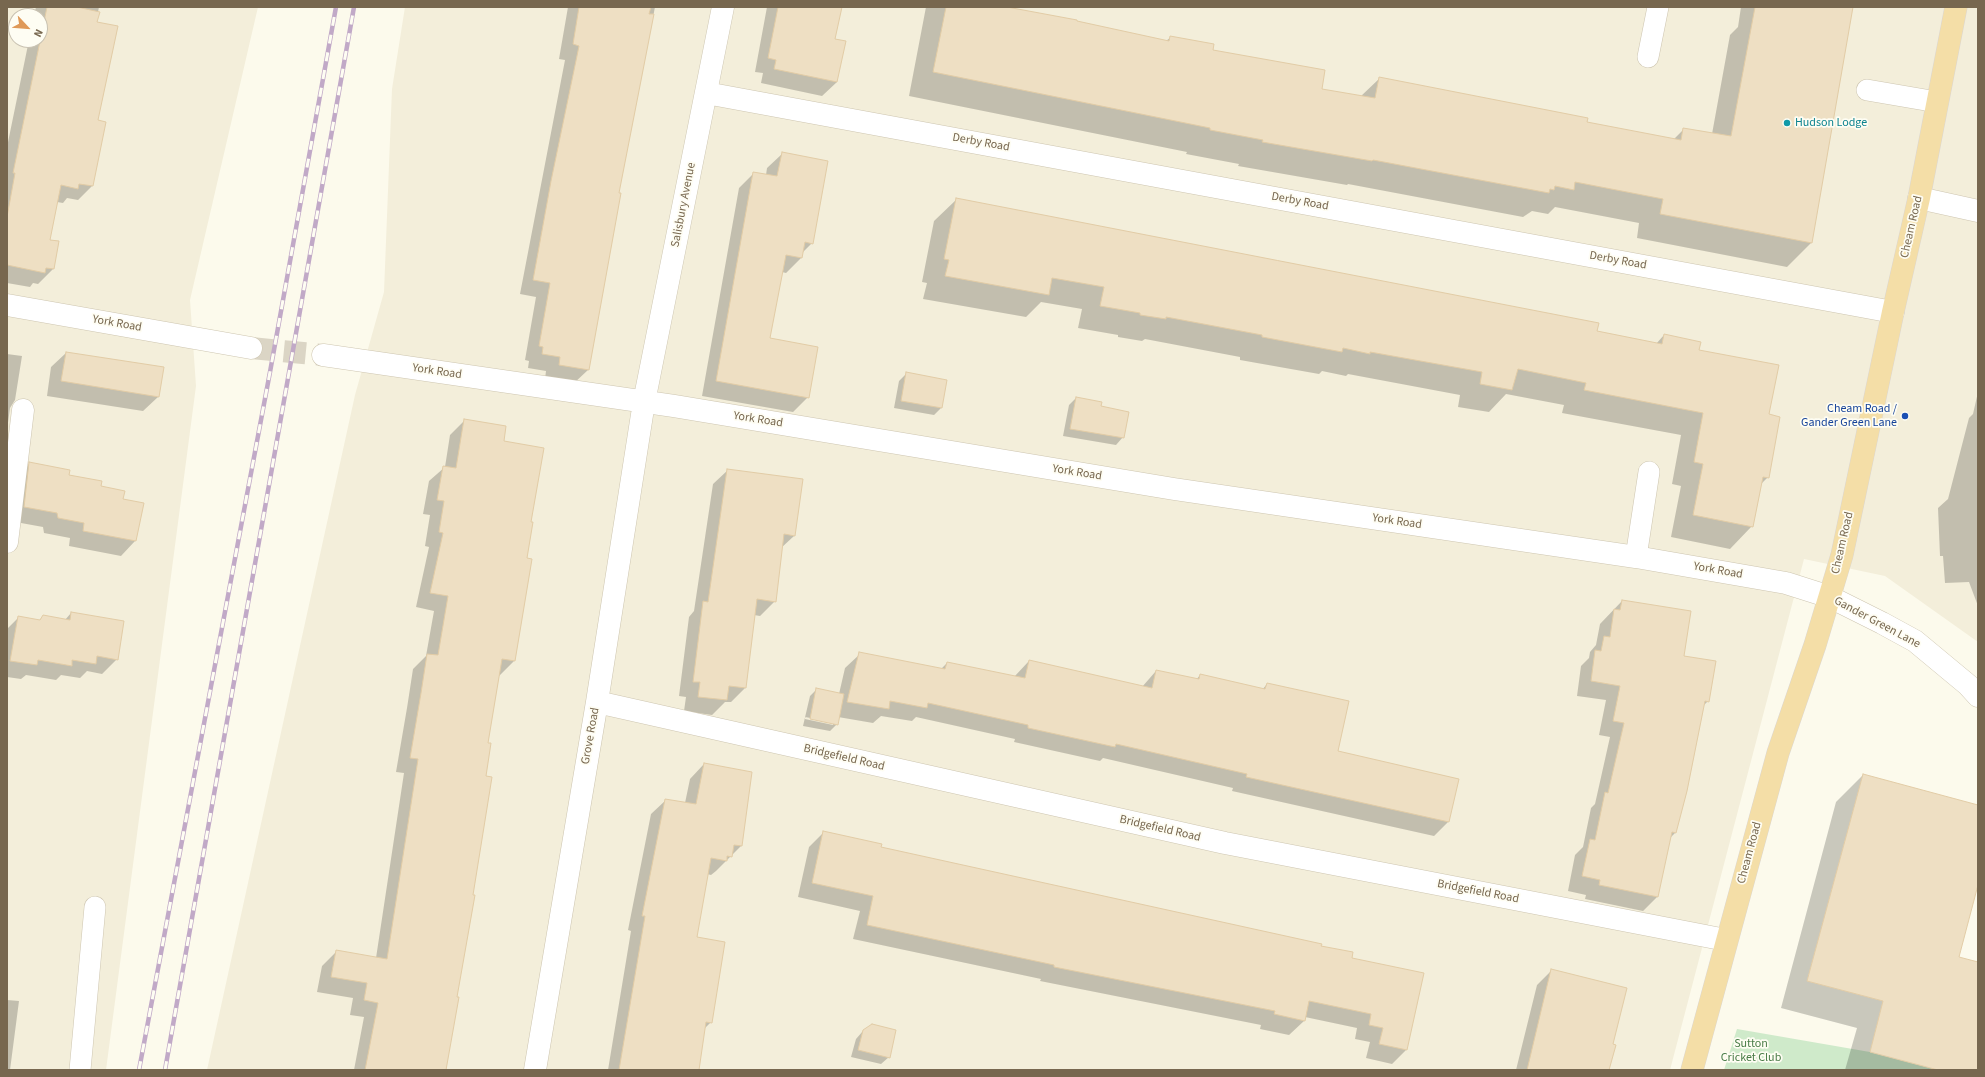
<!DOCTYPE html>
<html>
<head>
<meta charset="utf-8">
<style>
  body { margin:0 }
  #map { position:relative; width:1985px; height:1077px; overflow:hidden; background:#fcfaec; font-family:"Source Sans 3",sans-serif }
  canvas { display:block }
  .frame { position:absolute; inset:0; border:8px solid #77674f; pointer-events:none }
  .north { position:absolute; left:8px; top:8px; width:40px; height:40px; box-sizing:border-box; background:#fefdf3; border:1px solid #c8c1b1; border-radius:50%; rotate:116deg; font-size:11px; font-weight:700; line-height:16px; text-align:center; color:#77674f }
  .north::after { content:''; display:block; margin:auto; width:14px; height:18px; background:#df9958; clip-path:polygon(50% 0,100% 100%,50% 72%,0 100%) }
</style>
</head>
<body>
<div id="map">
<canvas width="1985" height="1077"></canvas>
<div class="frame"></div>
<div class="north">N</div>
</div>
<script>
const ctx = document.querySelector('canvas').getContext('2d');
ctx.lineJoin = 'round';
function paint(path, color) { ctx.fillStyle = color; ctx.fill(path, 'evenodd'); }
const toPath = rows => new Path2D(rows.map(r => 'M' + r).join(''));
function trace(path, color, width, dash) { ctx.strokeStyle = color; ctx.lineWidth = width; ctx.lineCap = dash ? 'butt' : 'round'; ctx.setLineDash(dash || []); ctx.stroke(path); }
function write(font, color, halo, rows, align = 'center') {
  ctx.font = font + ' "Source Sans 3",sans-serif'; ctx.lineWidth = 3.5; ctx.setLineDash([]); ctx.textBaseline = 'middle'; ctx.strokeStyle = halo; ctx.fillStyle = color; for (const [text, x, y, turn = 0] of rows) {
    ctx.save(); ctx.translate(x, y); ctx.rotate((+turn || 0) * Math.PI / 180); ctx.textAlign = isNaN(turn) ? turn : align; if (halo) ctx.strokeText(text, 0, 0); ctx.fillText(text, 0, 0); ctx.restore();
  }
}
paint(toPath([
  [7,7,258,7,190,300,196,386,106,1070,7,1070],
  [16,16,40,16,40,40,16,40],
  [405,7,1978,7,1978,642,1885,576,1804,559,1670,1070,207,1070,355,395,384,292,392,89]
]), '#f3eeda');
paint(toPath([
  [1737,1029,1870,1052,1938,1070,1724,1070]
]), '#cfeaca');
paint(toPath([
  [36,7,99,7,96,22,97,121,92,186,78,200,67,198,63,203,57,202,49,241,58,242,53,269,38,284,33,283,30,287,7,283,7,147,29,40,40,40,40,16,34,16],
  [568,7,655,7,618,194,588,370,573,384,545,379,546,371,528,368,529,361,525,360,536,297,520,294,565,60,559,59],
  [767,7,841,7,834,40,837,82,822,96,761,83,763,73,755,72],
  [926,7,1005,7,1166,41,1171,37,1320,90,1360,97,1380,78,1586,123,1673,140,1684,129,1712,134,1730,35,1738,27,1741,7,1852,7,1811,243,1787,267,1637,238,1639,223,1555,207,1548,214,1532,211,1523,217,1348,184,1347,185,1238,166,1239,164,1186,154,1187,152,909,96],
  [782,154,812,243,802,253,801,258,786,273,782,272,769,339,808,397,793,412,702,396,739,188,754,173,766,175,767,168],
  [957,199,1656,344,1664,335,1698,350,1768,415,1768,477,1761,484,1752,526,1730,549,1671,537,1681,486,1672,484,1681,435,1562,413,1564,405,1506,394,1489,412,1458,407,1460,395,1348,374,1346,376,1322,371,1319,374,1240,360,1240,357,1145,339,1142,341,1118,337,1118,335,1078,328,1082,309,1041,302,1026,317,923,299,927,283,922,282,934,221],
  [66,353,158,397,143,411,47,396,51,367],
  [7,354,22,356,15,400,10,408,7,430],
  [906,374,941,408,934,415,894,408,899,381],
  [1978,392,1978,606,1969,582,1945,583,1943,556,1940,556,1938,508,1948,499,1969,418,1973,414],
  [1076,398,1100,407,1123,437,1116,445,1063,436,1069,405],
  [465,420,503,442,530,522,514,661,499,676,487,744,446,1070,354,1070,364,1017,350,1015,353,998,317,992,322,966,337,951,376,958,404,773,396,772,407,708,413,669,426,656,434,611,416,607,429,547,425,546,430,515,423,514,429,481,445,467,450,435],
  [30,463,100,487,122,500,135,541,121,556,69,546,70,538,44,533,43,527,10,521,15,478],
  [728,470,794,536,781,548,775,601,760,616,754,615,745,688,731,702,725,702,712,715,684,711,686,697,679,696,689,617,694,611,713,484],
  [1622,601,1682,657,1708,701,1703,706,1675,833,1670,838,1657,897,1643,911,1585,899,1586,895,1568,891,1575,855,1583,847,1591,808,1595,804,1610,737,1599,735,1606,700,1577,696,1581,666,1589,658,1590,652,1596,645,1600,624],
  [71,613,117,659,102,674,87,671,80,678,61,675,56,680,26,675,21,679,7,677,7,629,19,617,39,621,43,616,65,620],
  [860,654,941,669,947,663,1014,677,1029,661,1142,687,1156,671,1196,680,1200,675,1262,690,1267,684,1337,752,1458,779,1448,822,1434,836,1232,791,1233,788,1103,758,1100,761,1014,742,1015,739,916,717,912,721,881,716,873,723,838,717,837,724,830,731,803,726,810,696,817,689,839,694,845,668],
  [805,717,833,722,833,725,805,719],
  [704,764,751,773,741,846,716,871,711,875,707,874,696,938,711,1022,704,1029,698,1070,608,1070,631,931,628,930,651,814,666,800,685,803,690,779],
  [1863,775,1978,806,1978,881,1958,958,1978,963,1978,1070,1845,1070,1857,1028,1781,1008,1836,802],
  [824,832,880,848,1320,946,1351,959,1406,1050,1392,1064,1366,1058,1370,1042,1355,1039,1357,1028,1305,1017,1304,1021,1289,1035,1260,1029,1261,1025,1040,981,1041,979,853,939,860,911,798,897,809,847],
  [1552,970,1611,1045,1608,1070,1516,1070,1537,985],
  [7,1000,19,1001,10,1070,7,1070],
  [863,1031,889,1057,881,1064,851,1057,856,1039]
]), '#0003');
const building = toPath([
  [47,7,77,7,100,12,97,22,118,26,98,120,106,122,93,186,79,184,78,189,61,185,50,240,59,241,54,269,46,268,45,273,7,265,7,217,15,173,13,173,47,7],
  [579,7,651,7,649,14,654,14,619,193,621,193,589,370,559,365,560,357,542,354,543,347,539,346,550,283,533,280,551,181,579,46,573,44,579,7],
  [778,7,842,7,835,39,846,41,837,82,774,69,776,60,768,58,778,7],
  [946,7,1007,7,1077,20,1077,21,1169,41,1170,36,1214,44,1213,50,1325,70,1322,89,1375,98,1379,77,1588,118,1587,122,1681,140,1683,128,1731,136,1755,7,1853,7,1812,243,1660,214,1663,199,1575,182,1574,190,1555,186,1554,190,1550,189,1549,193,1373,160,1372,161,1262,142,1263,140,1210,130,1210,128,933,72,946,7],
  [782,152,828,161,813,244,805,242,802,258,786,255,770,338,818,347,809,398,716,381,753,172,777,176,782,152],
  [956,198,1599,323,1597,331,1662,344,1664,334,1701,342,1699,350,1779,365,1769,414,1780,417,1769,478,1763,477,1753,527,1693,515,1703,464,1694,462,1703,413,1584,390,1586,383,1518,369,1512,390,1480,384,1482,372,1370,352,1370,354,1343,348,1342,352,1262,337,1262,335,1166,317,1166,319,1140,315,1140,313,1100,306,1104,287,1052,278,1049,295,945,276,949,260,944,259,956,198],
  [66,352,164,367,159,397,61,381,66,352],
  [906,372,947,380,942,408,901,401,906,372],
  [1076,397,1102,402,1101,406,1129,412,1124,438,1070,429,1076,397],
  [464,419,506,426,504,441,544,448,531,522,533,522,527,558,532,559,515,661,502,659,488,743,491,743,486,776,492,777,473,895,475,895,457,997,459,997,446,1070,365,1070,378,1003,364,1000,367,983,331,977,336,950,387,959,418,759,410,758,421,693,427,654,438,655,448,596,430,593,443,533,439,532,444,501,437,500,443,466,456,468,464,419],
  [29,462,70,470,69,475,102,481,101,486,125,491,123,499,144,503,136,541,83,531,84,523,58,518,57,513,24,507,29,462],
  [727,469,803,479,795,536,784,534,776,602,757,599,746,688,729,686,727,700,698,697,700,682,693,682,703,601,708,602,727,469],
  [1622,600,1691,611,1684,656,1716,661,1709,702,1705,701,1687,791,1676,833,1672,832,1658,897,1599,885,1600,880,1582,876,1590,839,1595,840,1605,792,1608,793,1624,723,1613,721,1620,686,1591,681,1595,650,1601,651,1604,636,1610,637,1614,609,1620,610,1622,600],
  [71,612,124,621,118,660,97,656,96,664,72,660,72,666,38,660,37,665,10,661,18,616,40,620,43,615,70,620,71,612],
  [859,652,945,669,947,662,1025,678,1029,660,1152,688,1156,670,1199,679,1200,674,1265,689,1267,683,1349,701,1338,751,1459,779,1449,822,1246,777,1247,774,1116,744,1115,747,1028,728,1028,725,928,703,927,708,890,701,889,709,847,702,859,652],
  [816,688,844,694,838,725,810,719,816,688],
  [704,763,752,772,742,846,734,845,732,857,727,856,727,861,711,858,697,937,725,942,712,1023,706,1022,699,1070,619,1070,645,916,642,916,665,799,696,804,704,763],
  [1863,774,1978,805,1978,885,1959,957,1978,962,1978,1070,1938,1070,1870,1052,1883,1001,1807,981,1863,774],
  [823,831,882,844,881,847,1322,944,1321,946,1353,952,1352,958,1424,973,1407,1050,1379,1044,1383,1028,1369,1025,1371,1014,1309,1001,1305,1021,1274,1014,1275,1011,1054,967,1054,965,867,925,873,896,812,883,823,831],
  [1551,969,1627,988,1613,1044,1616,1045,1609,1070,1527,1070,1551,969],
  [872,1024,896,1030,890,1058,858,1050,863,1030,872,1024]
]);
paint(building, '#eedfc3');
trace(building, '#e2cca6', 1);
trace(toPath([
  [251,348,323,355]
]), '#dbd5c5', 22, [22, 11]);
const service = toPath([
  [1648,57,1658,7],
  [1867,90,1937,102],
  [1636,557,1649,472],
  [80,1070,95,907]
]);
const minor = toPath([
  [706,93,1893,312],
  [1919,198,1978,211],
  [7,305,251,348],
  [323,355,674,406,1174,489,1636,557,1786,583,1830,597],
  [7,542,23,410],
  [597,702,1225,843,1726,940],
  [535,1070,597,702,644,402,723,7]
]);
const tertiary = toPath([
  [1830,597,1882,623,1915,641,1968,685,1978,696]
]);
const trunk = toPath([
  [1692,1070,1778,753,1815,645,1842,555,1893,312,1919,198,1956,7]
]);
trace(service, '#cec6b1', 22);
trace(minor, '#cec6b1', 23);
trace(tertiary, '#cec6b1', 23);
trace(trunk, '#dcd7d1', 23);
trace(service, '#fff', 21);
trace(minor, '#fff', 22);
trace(tertiary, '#fff', 22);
trace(trunk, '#f4dea7', 22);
const rail = toPath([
  [139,1070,270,372,336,7],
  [165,1070,354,7]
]);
trace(rail, '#c1a9c7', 4.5);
trace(rail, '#fefdf3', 3, [9]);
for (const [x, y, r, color] of [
  [1787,123,4,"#0f9aa8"],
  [1905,416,4,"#1a4fb4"]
]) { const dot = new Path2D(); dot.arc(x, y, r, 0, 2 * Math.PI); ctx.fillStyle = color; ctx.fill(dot); trace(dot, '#fefdf3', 1.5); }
write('12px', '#0d838f', '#fefdf3', [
  ["Hudson Lodge",1795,123]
], 'left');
write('12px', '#77674f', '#fefdf3', [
  ["Derby Road",981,143,10],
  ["Derby Road",1300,202,10],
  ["Salisbury Avenue",684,205,-79],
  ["Cheam Road",1912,227,-77],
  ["Derby Road",1618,261,10],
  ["York Road",117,324,10],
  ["York Road",437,372,8],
  ["York Road",758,420,9],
  ["York Road",1077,473,9],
  ["York Road",1397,522,8],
  ["Cheam Road",1843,543,-77],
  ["York Road",1718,571,10],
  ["Gander Green Lane",1877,623,28],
  ["Grove Road",591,736,-80],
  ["Bridgefield Road",844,758,13],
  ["Bridgefield Road",1160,829,13],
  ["Cheam Road",1750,853,-75],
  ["Bridgefield Road",1478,892,11]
]);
write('12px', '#164399', '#fefdf3', [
  ["Cheam Road /",1897,409],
  ["Gander Green Lane",1897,423]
], 'right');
write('12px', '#497c47', '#fefdf3', [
  ["Sutton",1751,1044],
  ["Cricket Club",1751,1058]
]);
</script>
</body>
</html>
